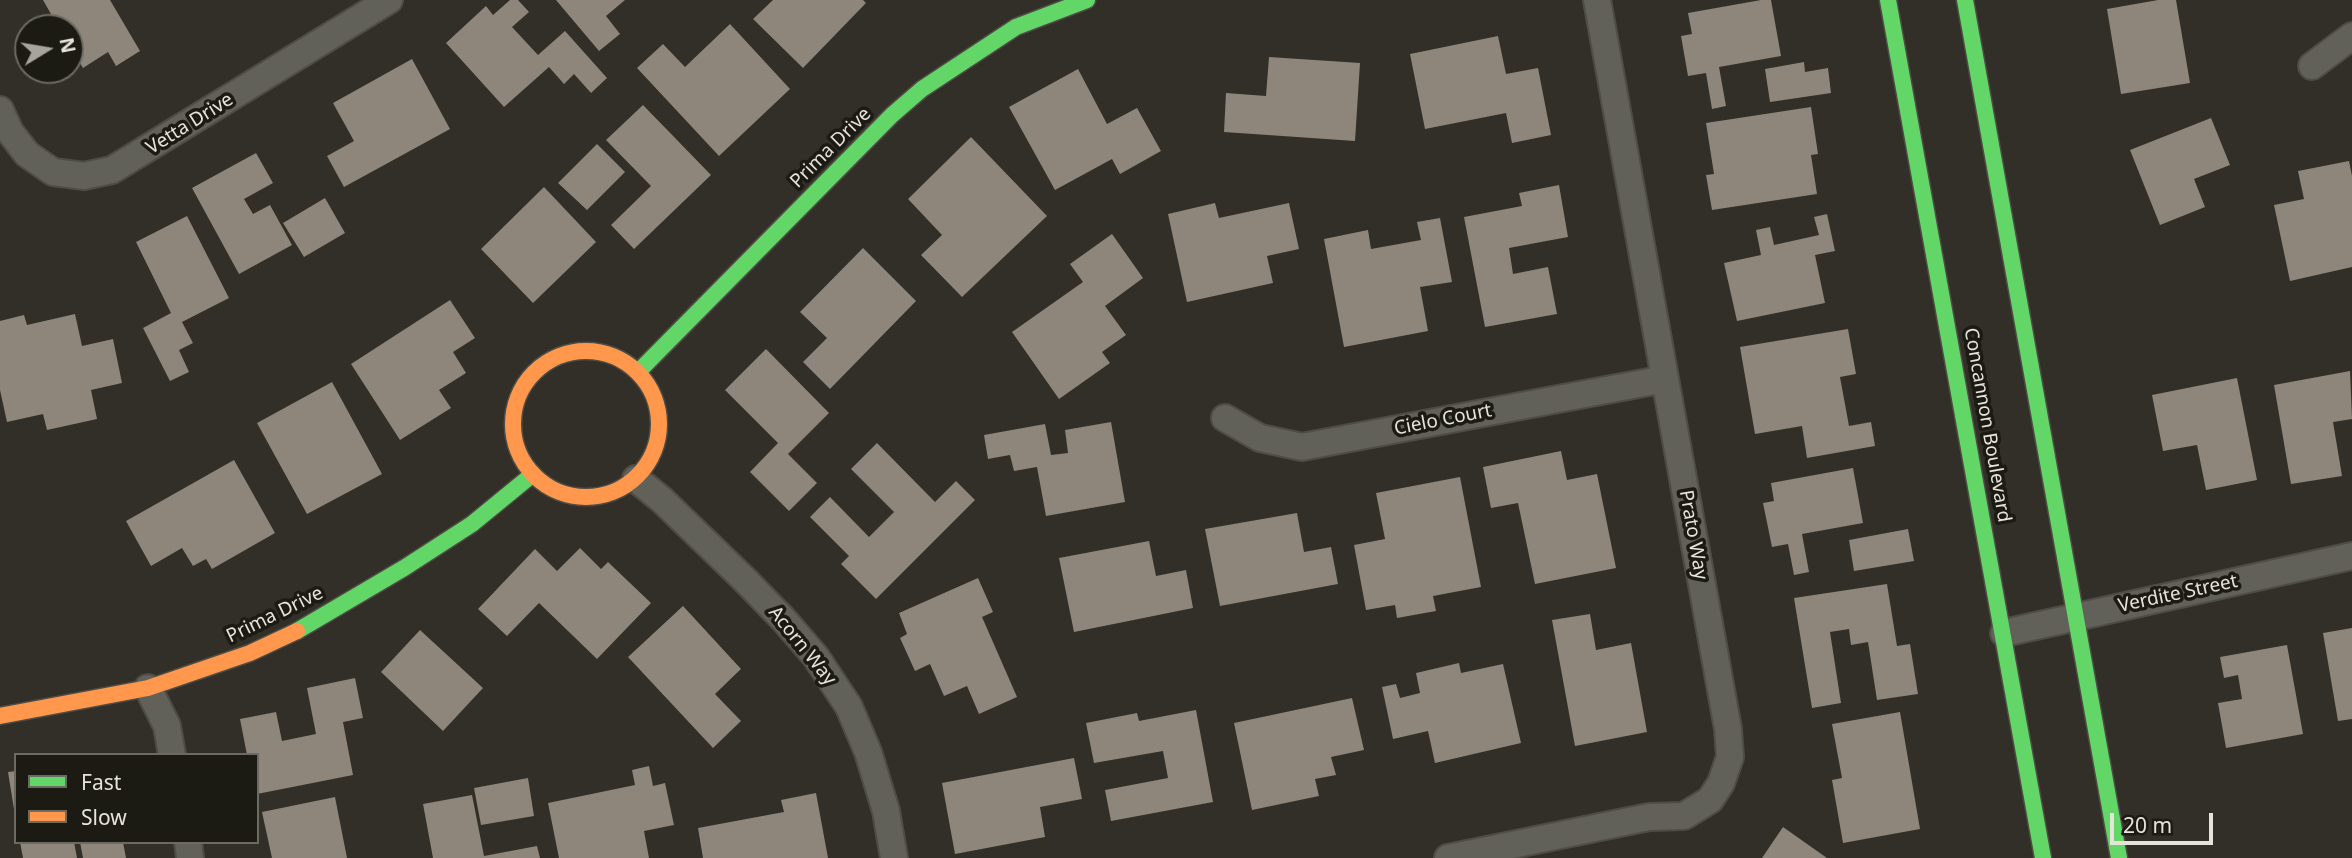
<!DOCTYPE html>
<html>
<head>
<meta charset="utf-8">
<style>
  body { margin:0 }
  #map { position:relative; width:2352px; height:858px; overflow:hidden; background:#312f27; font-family:"Noto Sans",sans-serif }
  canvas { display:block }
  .legend { position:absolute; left:14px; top:753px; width:245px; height:91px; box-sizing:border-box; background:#1b1a13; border:2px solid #6c6a63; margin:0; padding:9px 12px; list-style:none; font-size:21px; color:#e5e3da }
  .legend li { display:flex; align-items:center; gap:14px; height:35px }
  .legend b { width:35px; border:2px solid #6c6a63 }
  .north { position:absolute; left:14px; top:14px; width:70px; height:70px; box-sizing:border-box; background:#1b1a13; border:2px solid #6c6a63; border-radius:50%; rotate:79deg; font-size:19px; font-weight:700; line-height:28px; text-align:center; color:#e5e3da }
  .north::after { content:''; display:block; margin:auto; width:24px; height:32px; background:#a6a49b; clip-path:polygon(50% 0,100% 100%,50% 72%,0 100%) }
  .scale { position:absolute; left:2110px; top:813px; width:103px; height:32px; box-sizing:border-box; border:4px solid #e5e3da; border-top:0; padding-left:9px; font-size:21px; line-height:24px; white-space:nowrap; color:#e5e3da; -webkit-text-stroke:5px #1b1a13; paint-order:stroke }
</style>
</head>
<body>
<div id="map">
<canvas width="2352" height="858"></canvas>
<ul class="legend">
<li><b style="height:9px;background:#63d668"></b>Fast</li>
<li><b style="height:9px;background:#ff974d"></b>Slow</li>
</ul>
<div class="north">N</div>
<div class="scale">20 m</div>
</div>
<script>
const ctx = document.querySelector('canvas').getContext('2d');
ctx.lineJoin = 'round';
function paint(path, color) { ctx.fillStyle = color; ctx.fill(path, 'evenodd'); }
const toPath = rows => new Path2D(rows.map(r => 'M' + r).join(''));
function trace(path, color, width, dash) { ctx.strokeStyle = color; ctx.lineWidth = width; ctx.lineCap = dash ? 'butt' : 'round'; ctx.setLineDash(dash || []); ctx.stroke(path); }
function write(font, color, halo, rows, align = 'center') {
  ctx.font = font + ' "Noto Sans",sans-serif'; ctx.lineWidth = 7; ctx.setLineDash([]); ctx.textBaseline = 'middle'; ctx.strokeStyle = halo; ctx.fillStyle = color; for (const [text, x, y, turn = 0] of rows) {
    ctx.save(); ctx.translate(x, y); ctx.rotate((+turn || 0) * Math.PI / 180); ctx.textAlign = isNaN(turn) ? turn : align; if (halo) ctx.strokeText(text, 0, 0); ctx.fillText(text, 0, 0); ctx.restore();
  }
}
paint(toPath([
  [43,0,110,0,140,51,116,66,108,52,83,68,70,46,70,28,59,28],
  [510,0,518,0,529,12,512,27,538,55,565,31,607,78,591,93,574,74,564,84,549,67,504,107,446,43,486,6,493,15],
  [556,0,625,0,606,16,620,34,599,51],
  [773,0,863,0,866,3,803,68,753,19],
  [1761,0,1771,0,1781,56,1719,67,1726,106,1712,109,1706,73,1688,76,1681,36,1692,34,1688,13],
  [2158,0,2176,0,2190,83,2121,94,2107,9],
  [730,24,790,89,719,156,637,68,663,44,685,67],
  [1498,36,1506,74,1538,68,1551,135,1512,143,1506,113,1425,129,1410,54],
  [1269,57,1360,63,1355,141,1224,132,1226,93,1266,96],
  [412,59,450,129,344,187,327,156,354,141,333,103],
  [1804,62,1805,72,1828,68,1831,93,1770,102,1765,69],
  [1078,69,1107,124,1137,108,1161,151,1120,174,1112,159,1055,190,1009,107],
  [643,105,711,175,634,249,611,225,651,186,606,140],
  [1811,107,1818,154,1811,155,1817,194,1712,210,1706,175,1714,174,1706,123],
  [2211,118,2230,165,2194,179,2205,207,2160,225,2130,150],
  [971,137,1047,216,962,297,921,255,942,235,908,199],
  [597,144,625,172,587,210,558,183],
  [256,153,273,183,244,199,253,214,270,205,292,245,239,274,192,188],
  [2349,161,2352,176,2352,267,2290,281,2274,205,2304,199,2298,171],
  [1559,185,1568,237,1509,248,1513,274,1548,267,1557,314,1485,327,1464,217,1522,206,1519,193],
  [544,187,596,242,533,303,481,249],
  [325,198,345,233,304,257,283,223],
  [1215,203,1219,218,1289,203,1299,249,1267,256,1273,283,1187,302,1168,214],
  [1827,214,1835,251,1815,255,1825,303,1737,321,1724,263,1761,255,1756,230,1770,227,1774,245,1819,235,1814,217],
  [187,216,229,298,182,322,193,343,179,350,189,372,170,381,143,328,171,313,136,242],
  [1440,218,1452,282,1420,287,1428,331,1344,347,1324,239,1368,230,1371,249,1421,240,1417,222],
  [1112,234,1143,278,1105,306,1126,335,1102,352,1110,363,1059,399,1012,332,1083,282,1070,264],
  [863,248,916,301,830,389,803,362,827,338,800,312],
  [450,300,475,338,453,352,466,373,439,390,451,408,400,440,351,364],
  [75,314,82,346,113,339,122,383,91,390,97,419,47,430,43,414,7,422,0,390,0,321,24,315,27,325],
  [1848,329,1856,374,1840,377,1849,426,1871,422,1875,446,1807,458,1802,426,1755,434,1740,347],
  [766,349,829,413,788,454,817,483,789,511,750,472,778,443,725,390],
  [2350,371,2352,419,2333,422,2342,476,2291,484,2274,385],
  [2237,378,2257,480,2206,490,2197,445,2163,451,2152,395],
  [332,382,382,474,307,514,257,423],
  [1111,422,1125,502,1046,516,1037,467,1014,471,1010,455,988,459,984,435,1045,424,1051,455,1068,453,1065,430],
  [877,443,935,502,956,481,975,500,876,599,841,564,849,556,810,517,830,497,869,537,894,512,851,469],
  [1561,451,1567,480,1597,474,1616,568,1535,584,1518,503,1491,508,1483,467],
  [234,460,275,533,212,569,206,559,193,566,182,548,151,566,126,521],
  [1853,468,1863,523,1802,534,1809,572,1794,575,1788,544,1772,547,1763,503,1774,501,1771,483],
  [1460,477,1481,587,1433,596,1436,611,1397,618,1395,605,1366,610,1354,545,1385,539,1376,493],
  [1297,513,1304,552,1331,547,1338,584,1220,606,1205,529],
  [1908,529,1914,561,1854,571,1849,540],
  [1149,541,1156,576,1186,570,1193,608,1074,632,1059,558],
  [580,548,601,569,608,562,651,603,597,659,539,603,507,636,478,609,535,549,557,571],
  [978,578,993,612,982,617,1017,697,979,714,967,686,944,696,930,664,915,671,900,638,907,634,899,613],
  [1887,584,1897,646,1910,644,1918,694,1877,700,1868,642,1851,645,1849,629,1830,632,1841,703,1812,708,1794,598],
  [683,606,741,669,715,694,741,721,713,748,628,657],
  [1590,614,1596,650,1631,643,1647,732,1575,746,1552,620],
  [2352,628,2352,719,2338,721,2323,633],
  [420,630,483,688,443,731,381,672],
  [2287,645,2303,734,2226,748,2218,703,2242,699,2238,675,2224,678,2220,657],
  [1459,663,1461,673,1503,664,1521,743,1435,763,1428,731,1393,739,1382,687,1396,684,1400,698,1420,693,1416,673],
  [355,678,363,718,343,722,353,775,257,794,257,755,247,755,240,719,276,712,282,741,316,734,307,688],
  [1352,698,1364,750,1331,757,1336,775,1315,779,1319,796,1252,810,1234,723],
  [1196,710,1213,802,1111,821,1105,790,1168,778,1163,751,1094,763,1086,723,1137,713,1139,721],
  [1900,712,1920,829,1843,843,1832,780,1842,778,1832,724],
  [1074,758,1082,799,1040,807,1045,837,955,854,942,783],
  [649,766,653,786,665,783,674,825,644,831,649,858,559,858,548,803,635,785,632,770],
  [16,771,16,809,14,809,8,772],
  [528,778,534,816,481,825,474,788],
  [816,793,828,858,703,858,698,828,784,812,781,800],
  [472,795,484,856,537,846,540,858,433,858,423,804],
  [335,797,347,858,272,858,262,812],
  [1783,827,1827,858,1762,858],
  [20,842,74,842,77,858,23,858],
  [80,842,123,842,126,858,83,858]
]), '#8e867a');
const street = toPath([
  [2312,66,2352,36],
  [0,110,10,132,27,154,53,172,84,176,112,170,389,0],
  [1225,418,1260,438,1302,447,1665,379],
  [636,479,662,500,745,580,784,620,816,657,849,707,868,752,886,811,894,858],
  [2004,633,2352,556],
  [148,688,167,726,172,755],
  [188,842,190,858],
  [1448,858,1649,817,1684,816,1710,800,1721,783,1730,757,1728,729,1597,0]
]);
const fast = toPath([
  [1888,0,2043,858],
  [1965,0,2119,858],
  [638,372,892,115,922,89,1016,27,1087,0],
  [297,631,404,568,472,524,533,474]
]);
const slow = toPath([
  '513 424a73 73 0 1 1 146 0a73 73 0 1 1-146 0Z',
  [0,716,148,688,250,653,297,631]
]);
trace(street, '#4e4c45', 30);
trace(fast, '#4e4c45', 19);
trace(slow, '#4e4c45', 19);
trace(street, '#616059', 26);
trace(fast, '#63d668', 16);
trace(slow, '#ff974d', 16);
write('19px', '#e5e3da', '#1b1a13', [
  ["Vetta Drive",190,124,-32],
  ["Prima Drive",831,148,-45],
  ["Cielo Court",1443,420,-11],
  ["Concannon Boulevard",1987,425,80],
  ["Prato Way",1693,535,80],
  ["Verdite Street",2178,594,-12],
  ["Prima Drive",275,615,-26],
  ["Acorn Way",802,646,51]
]);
</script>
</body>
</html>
